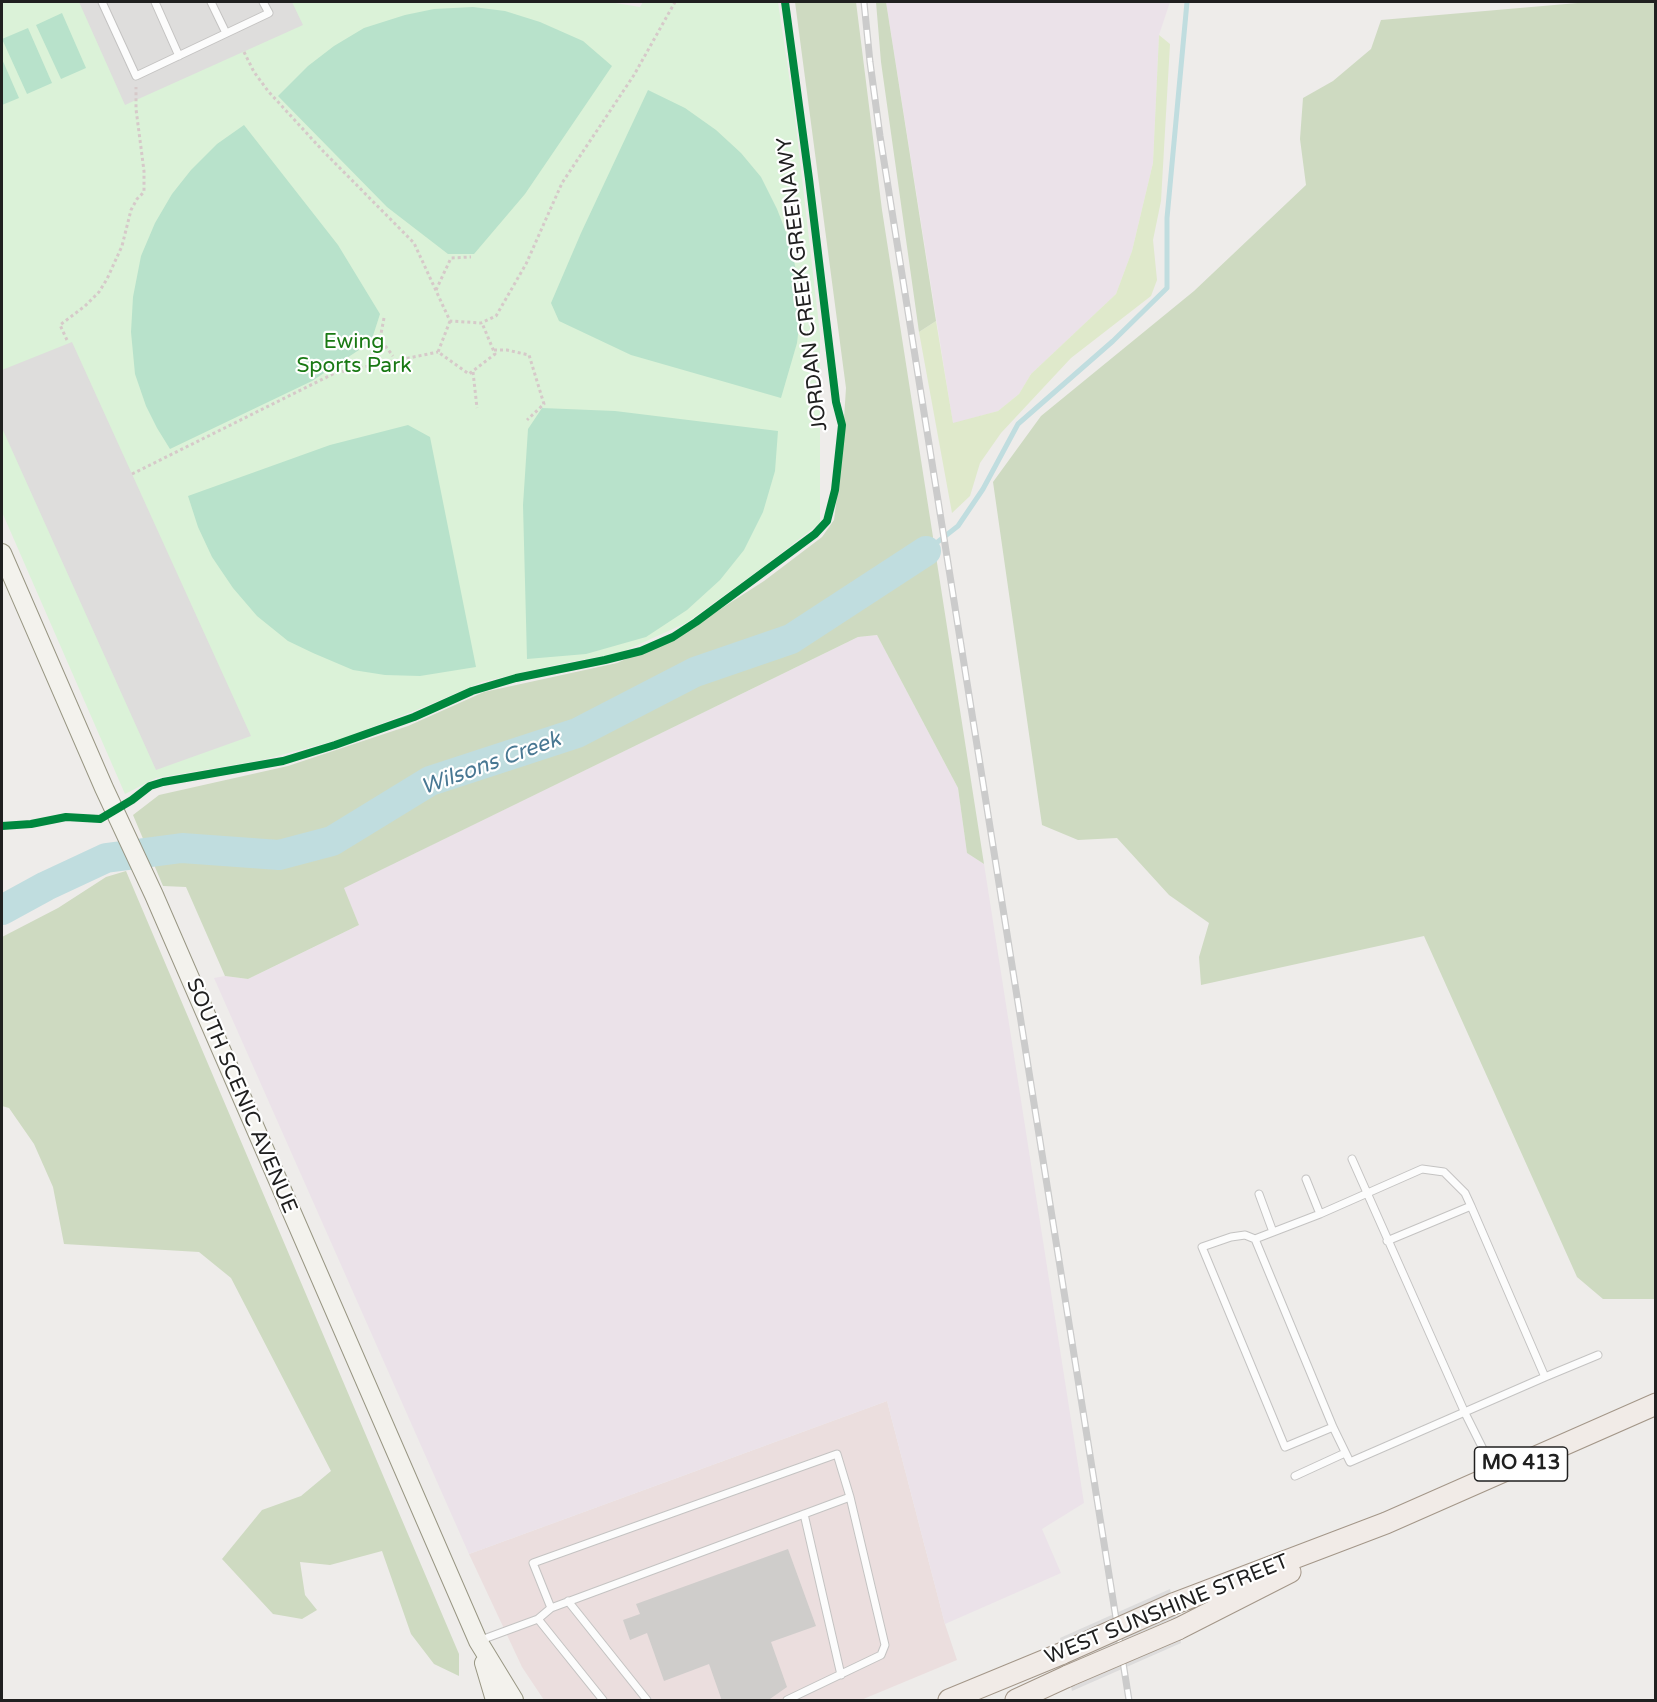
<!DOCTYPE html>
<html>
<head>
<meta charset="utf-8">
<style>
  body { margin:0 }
  #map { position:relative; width:1657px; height:1702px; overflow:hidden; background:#eeecea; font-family:"Varela Round",sans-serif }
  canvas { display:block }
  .frame { position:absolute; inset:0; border:3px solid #202020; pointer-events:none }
</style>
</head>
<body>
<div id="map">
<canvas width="1657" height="1702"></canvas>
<div class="frame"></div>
</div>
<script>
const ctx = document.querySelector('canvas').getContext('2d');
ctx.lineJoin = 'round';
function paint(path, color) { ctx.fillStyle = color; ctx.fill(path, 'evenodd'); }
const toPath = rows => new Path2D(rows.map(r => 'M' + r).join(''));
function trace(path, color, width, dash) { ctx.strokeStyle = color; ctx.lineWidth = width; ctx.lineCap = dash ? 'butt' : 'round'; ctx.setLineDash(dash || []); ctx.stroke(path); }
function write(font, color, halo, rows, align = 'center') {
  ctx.font = font + ' "Varela Round",sans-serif'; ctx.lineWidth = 4.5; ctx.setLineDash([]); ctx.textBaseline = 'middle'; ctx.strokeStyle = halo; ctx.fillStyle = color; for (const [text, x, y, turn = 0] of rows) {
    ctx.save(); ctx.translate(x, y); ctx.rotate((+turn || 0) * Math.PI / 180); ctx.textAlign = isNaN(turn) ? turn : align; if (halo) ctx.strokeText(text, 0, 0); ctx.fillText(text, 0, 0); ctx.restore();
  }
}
paint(toPath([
  [887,1401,945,1624,957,1660,861,1700,544,1700,522,1667,469,1554]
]), '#ebdede');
paint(toPath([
  [886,2,1170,2,1159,35,1153,163,1132,251,1116,294,1031,374,1019,394,998,411,953,424],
  [877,635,958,788,967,853,984,864,1084,1503,1042,1529,1061,1573,945,1624,887,1401,469,1554,214,978,225,976,248,979,359,925,343,888,858,637]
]), '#ebe2e9');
paint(toPath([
  [1159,35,1170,44,1161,201,1153,240,1157,280,1151,296,1071,358,1001,433,980,463,970,496,952,513,919,332,936,321,953,423,998,411,1019,394,1031,374,1116,294,1132,251,1153,163]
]), '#dfe9cb');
paint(toPath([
  [795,2,856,2,882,210,984,864,967,853,958,788,877,635,858,637,344,888,359,925,248,979,225,976,186,887,163,886,133,815,159,795,288,766,408,726,484,692,617,663,680,635,764,581,822,537,834,520,841,464,846,388],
  [876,2,886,2,936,321,919,332,881,62],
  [1589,2,1655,2,1655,1299,1603,1299,1577,1277,1424,936,1201,985,1199,957,1209,923,1169,895,1117,838,1078,840,1042,825,993,482,1041,416,1194,291,1306,185,1300,139,1303,98,1333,81,1371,49,1381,20],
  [126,871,459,1654,459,1676,434,1664,411,1634,382,1551,330,1565,300,1562,305,1595,317,1610,302,1619,273,1614,222,1559,262,1510,301,1496,331,1471,231,1278,199,1252,64,1244,53,1187,34,1144,9,1108,2,1106,2,937,58,908,106,877]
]), '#cedac1');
paint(toPath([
  [2,2,609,2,640,7,643,2,778,2,794,109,820,334,820,523,767,564,686,623,622,652,550,666,482,682,419,709,341,739,262,760,156,778,125,794,2,512]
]), '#dbf2d8');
paint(toPath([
  [473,7,505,11,540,22,583,41,612,66,525,194,474,254,448,254,387,207,278,96,308,66,334,46,364,28,405,15,434,9],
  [62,13,86,68,61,79,36,25],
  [28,28,52,83,27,94,2,39],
  [2,59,19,98,2,105],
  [648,90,685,108,716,130,741,153,761,177,777,209,791,245,797,276,801,309,797,343,781,398,631,355,559,321,551,303,581,233],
  [244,125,338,245,380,314,371,342,312,381,170,449,157,428,146,406,135,374,131,332,133,297,141,256,155,223,172,194,191,170,217,144],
  [542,408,615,411,778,431,775,471,763,512,744,550,720,580,687,610,646,637,586,654,527,659,523,505,528,429],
  [408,425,430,437,476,667,420,676,385,675,353,670,313,653,288,641,257,616,233,588,212,557,198,527,188,496,330,445]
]), '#b8e2cb');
paint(toPath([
  [79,2,292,2,303,25,125,105],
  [72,342,251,736,156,770,2,428,2,370]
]), '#dedddc');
paint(toPath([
  [1170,1589,1181,1643,1072,1691,1060,1638]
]), '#dddcdc');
trace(toPath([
  [926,551,958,526,983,489,1018,424,1113,341,1167,288,1167,218,1187,2]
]), '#c0dddf', 5);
trace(toPath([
  [2,910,46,886,106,858,182,848,279,855,332,841,430,781,577,733,695,672,791,639,926,551]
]), '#c0dddf', 30);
paint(toPath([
  [788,1549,816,1626,771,1642,787,1687,767,1701,722,1701,709,1664,664,1681,647,1633,630,1640,623,1620,640,1614,636,1604]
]), '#cfcdcb');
const lane = toPath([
  [102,2,136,76,269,13,263,2],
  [155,2,179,56],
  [211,2,226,33],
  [1352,1159,1465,1413,1495,1473],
  [1306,1179,1320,1214],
  [1259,1194,1273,1232],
  [1471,1206,1545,1377,1598,1355],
  [1255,1239,1245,1235,1231,1237,1202,1247,1285,1447,1333,1427],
  [1387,1241,1471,1206,1465,1193,1444,1172,1422,1169,1320,1214,1255,1239,1333,1427,1350,1462,1545,1377],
  [1295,1476,1345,1453],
  [804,1514,841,1675],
  [568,1601,647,1700],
  [538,1619,551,1608,850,1497,837,1454,533,1563,551,1608],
  [481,1640,538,1619,603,1700],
  [787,1700,881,1655,885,1645,850,1497]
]);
const secondary = toPath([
  [2,553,104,788,154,895,478,1641,514,1700],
  [484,1663,495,1700]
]);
const primary = toPath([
  [1173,1604,1386,1523,1656,1404],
  [1178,1629,1290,1572],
  [949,1700,1063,1653],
  [1016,1700,1068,1676]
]);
trace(lane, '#c4c3c2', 9);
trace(secondary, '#989683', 20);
trace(primary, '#a39688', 23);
trace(toPath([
  [244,52,254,72,268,91,323,151,414,243,450,321,481,323,496,316,526,264,562,183,634,75,675,2],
  [436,290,451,258,471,257],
  [384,318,380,339,393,356],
  [450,321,438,352,469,374,495,354,482,323],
  [67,340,60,325,85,306,99,292,107,279,122,246,131,210,137,199,144,192,144,171,136,109,136,87],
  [494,350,507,350,529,355,544,404,527,420],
  [473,372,477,408],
  [132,474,335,373,438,352]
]), '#d6c9c9', 3, [3, 3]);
trace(lane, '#fcfcfc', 7);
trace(secondary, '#f3f2ed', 18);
trace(primary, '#f1ebe7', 21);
const rail = toPath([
  [864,2,870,62,880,136,1129,1700]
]);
trace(rail, '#cbcbcb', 7);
trace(rail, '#fff', 4.5, [14]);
const primaryBridge = toPath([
  [1063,1653,1173,1604],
  [1068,1676,1178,1629]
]);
trace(primaryBridge, '#a39688', 23, []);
trace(primaryBridge, '#f1ebe7', 21);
trace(toPath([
  [2,826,31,824,66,817,100,819,132,800,150,786,163,782,283,761,335,745,414,717,472,691,516,678,605,660,641,651,673,637,696,622,815,534,827,521,835,490,842,425,836,402,809,179,785,2]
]), '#00873e', 8);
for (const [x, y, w] of [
  [1521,1464,93]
]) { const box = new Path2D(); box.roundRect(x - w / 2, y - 17, w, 34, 4.5); ctx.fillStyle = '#fff'; ctx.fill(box); trace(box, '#202020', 1.5); }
write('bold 20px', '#202020', null, [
  ["MO 413",1521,1464]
]);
write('21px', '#202020', '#fff', [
  ["JORDAN CREEK GREENAWY",803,284,-97],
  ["SOUTH SCENIC AVENUE",241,1096,67],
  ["WEST SUNSHINE STREET",1167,1610,-22]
]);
write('21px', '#197914', '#fff', [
  ["Ewing",354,342],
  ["Sports Park",354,366]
]);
write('italic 22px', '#497893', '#fff', [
  ["Wilsons Creek",491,764,-20]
]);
</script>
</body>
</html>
